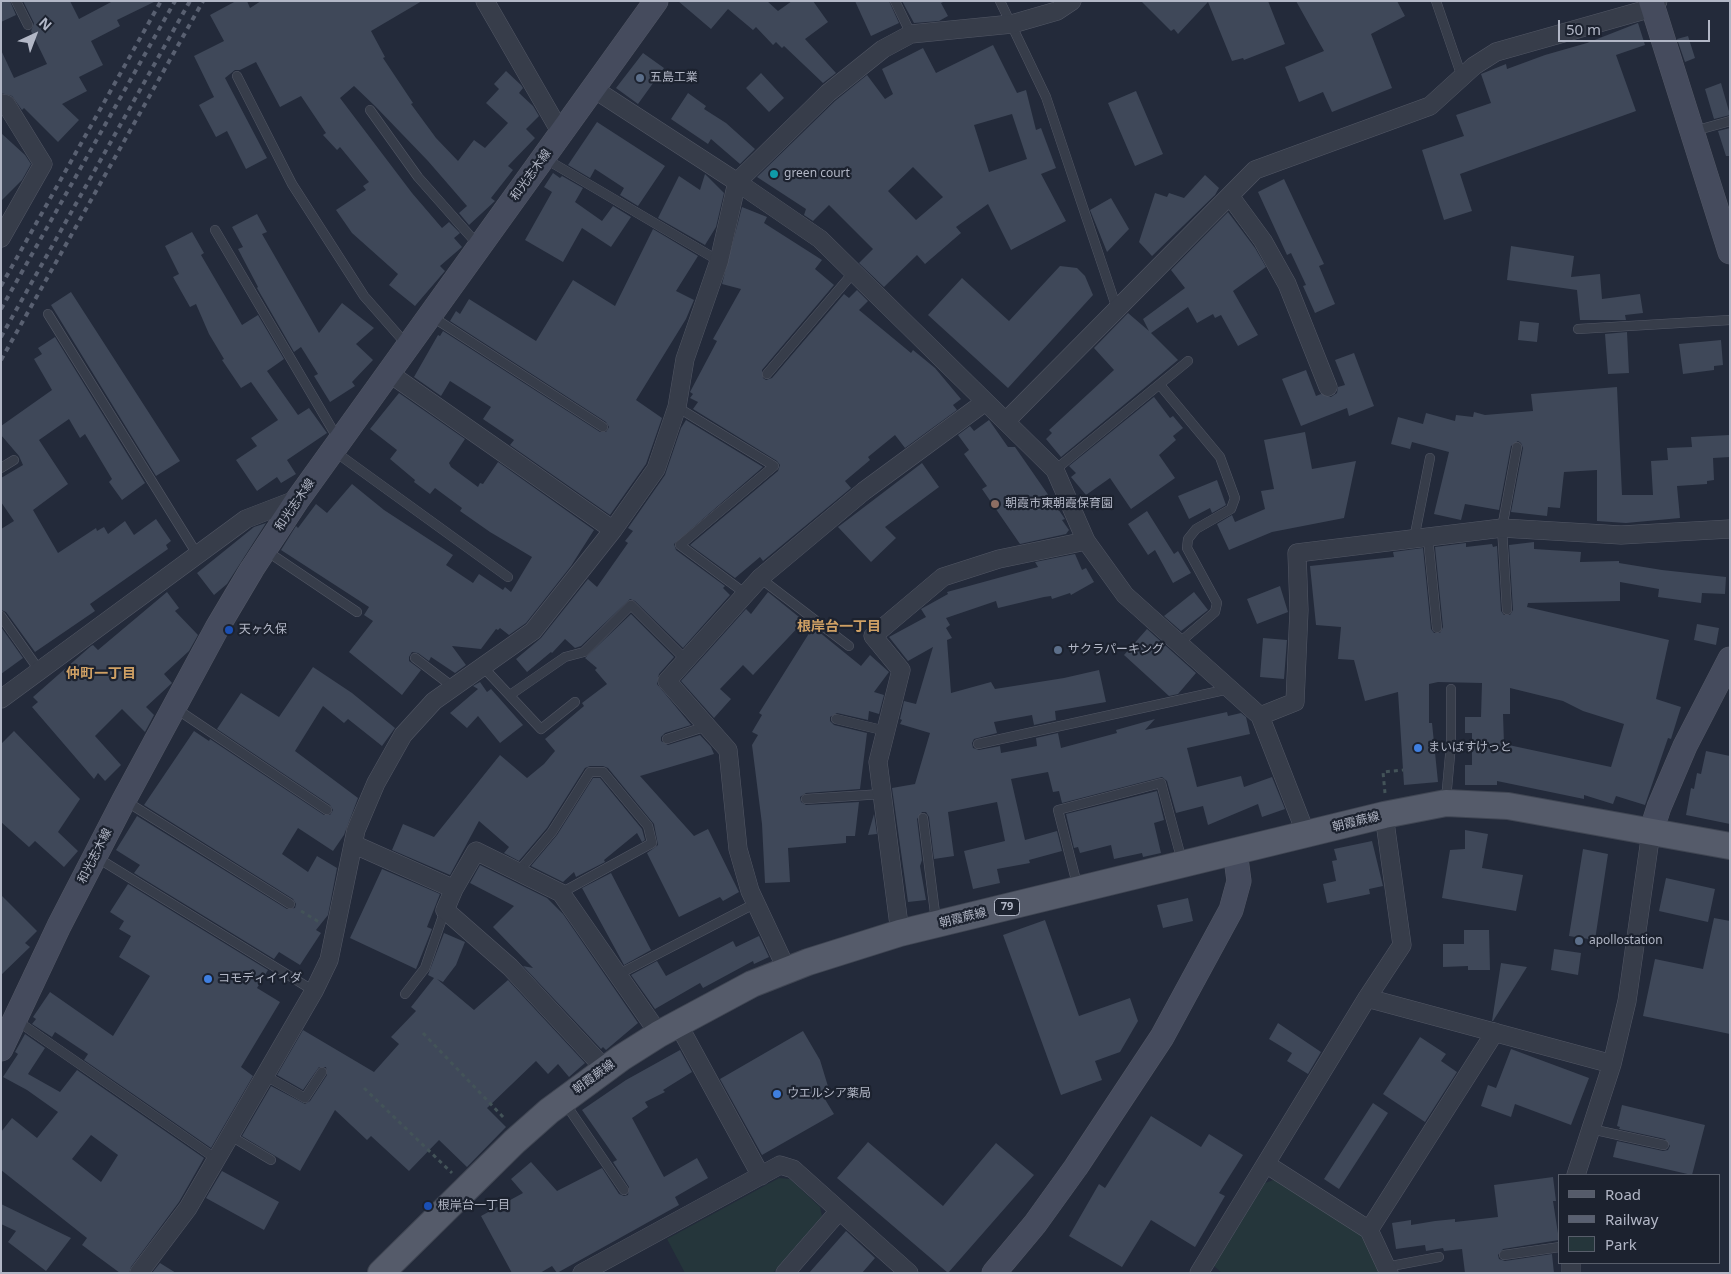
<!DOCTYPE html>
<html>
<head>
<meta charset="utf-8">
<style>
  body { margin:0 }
  #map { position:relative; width:1731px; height:1274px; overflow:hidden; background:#232a3a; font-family:"Noto Sans",sans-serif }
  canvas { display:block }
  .frame { position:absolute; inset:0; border:2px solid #b2b7c6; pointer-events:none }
  .legend { position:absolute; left:1558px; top:1174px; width:162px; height:90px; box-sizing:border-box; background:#1c222f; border:1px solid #585e6b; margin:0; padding:6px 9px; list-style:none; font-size:15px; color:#b2b7c6 }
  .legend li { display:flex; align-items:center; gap:10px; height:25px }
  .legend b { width:25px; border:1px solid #585e6b }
  .north { position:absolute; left:10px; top:10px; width:50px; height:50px; -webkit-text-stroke:4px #1c222f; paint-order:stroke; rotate:43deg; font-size:14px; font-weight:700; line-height:20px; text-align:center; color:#b2b7c6 }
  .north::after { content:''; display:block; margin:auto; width:18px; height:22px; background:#b2b7c6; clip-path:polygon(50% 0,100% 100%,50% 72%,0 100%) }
  .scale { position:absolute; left:1558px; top:20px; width:152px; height:22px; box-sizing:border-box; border:2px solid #b2b7c6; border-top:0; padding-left:6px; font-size:15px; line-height:18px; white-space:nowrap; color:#b2b7c6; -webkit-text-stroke:4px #1c222f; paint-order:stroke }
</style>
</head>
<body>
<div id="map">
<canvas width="1731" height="1274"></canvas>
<div class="frame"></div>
<ul class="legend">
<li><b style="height:6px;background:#555b6a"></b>Road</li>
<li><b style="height:6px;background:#596071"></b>Railway</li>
<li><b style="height:14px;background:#25363b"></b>Park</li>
</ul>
<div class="north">N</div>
<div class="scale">50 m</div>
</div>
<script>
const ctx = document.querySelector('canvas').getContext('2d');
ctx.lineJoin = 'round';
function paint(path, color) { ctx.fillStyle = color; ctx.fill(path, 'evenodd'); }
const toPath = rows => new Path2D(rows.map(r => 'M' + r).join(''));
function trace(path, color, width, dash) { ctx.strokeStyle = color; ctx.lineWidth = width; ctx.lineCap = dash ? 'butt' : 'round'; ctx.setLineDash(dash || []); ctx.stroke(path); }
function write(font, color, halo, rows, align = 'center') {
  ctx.font = font + ' "Noto Sans","Noto Sans JP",sans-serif'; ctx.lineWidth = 4.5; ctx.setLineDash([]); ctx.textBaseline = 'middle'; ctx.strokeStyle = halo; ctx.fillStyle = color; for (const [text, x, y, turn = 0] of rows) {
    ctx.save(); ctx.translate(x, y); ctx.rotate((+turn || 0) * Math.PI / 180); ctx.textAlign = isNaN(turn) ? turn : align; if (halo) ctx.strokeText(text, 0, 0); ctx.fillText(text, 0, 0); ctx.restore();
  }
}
paint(toPath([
  [779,1178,790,1179,820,1207,822,1216,773,1273,685,1273,667,1239],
  [1276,1179,1364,1235,1384,1273,1222,1273,1214,1266,1265,1183]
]), '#25363b');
paint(toPath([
  [1,1,10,1,16,15,1,22],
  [23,1,70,1,79,19,113,1,156,1,117,20,120,26,91,41,103,65,79,77,87,91,62,104,79,120,58,142,24,108,22,110,12,96,1,93,1,50,14,78,47,64,31,31,34,23],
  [236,1,247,1,250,8,261,1,422,1,371,31,385,57,383,58,413,103,411,104,436,138,458,161,474,140,485,148,508,123,486,103,499,89,494,84,506,71,521,85,523,88,519,93,533,106,539,116,526,129,535,138,508,166,513,170,491,198,495,201,469,225,459,213,467,206,428,161,375,106,354,86,340,98,412,193,442,228,449,222,460,233,454,238,462,247,440,266,445,271,415,306,389,285,398,274,352,233,336,210,366,190,363,186,369,182,340,147,337,150,323,135,326,133,301,96,280,107,256,62,240,70,235,70,225,78,267,158,246,169,227,131,216,137,199,105,214,97,194,56,224,41,210,15],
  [678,1,767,1,778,11,792,1,813,1,828,22,805,39,836,73,823,83,784,46,782,48,776,42,773,45,756,27,753,30,728,9,711,29],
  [855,1,889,1,899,23,871,36],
  [902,1,945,1,941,3,948,16,939,21,914,23],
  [1141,1,1268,1,1285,44,1244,60,1243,58,1232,61,1208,2,1178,34,1174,29,1171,31],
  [1296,1,1397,1,1405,16,1371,34,1392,88,1332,112,1323,92,1299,102,1285,67,1324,51],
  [1638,23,1645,45,1616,55,1636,111,1460,174,1472,211,1444,220,1422,150,1464,136,1456,115,1491,103,1481,74,1506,64,1507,69,1545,55,1587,43],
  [1688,36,1695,58,1685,62,1677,39],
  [993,45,1017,93,1026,90,1036,130,1041,128,1056,168,1041,174,1066,221,1011,250,988,204,956,227,961,233,925,264,917,255,884,287,859,263,873,249,829,205,813,221,804,215,806,209,757,177,835,101,867,75,885,99,893,94,882,69,923,48,936,73],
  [1012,114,1027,159,989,172,974,125],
  [913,167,943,197,916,220,888,191],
  [643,53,664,68,638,104,616,88],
  [761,73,784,98,769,112,746,88],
  [1721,83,1730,115,1714,119,1705,89],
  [1136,91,1163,154,1135,166,1108,103],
  [688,93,706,106,704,109,726,123,755,149,740,164,711,139,708,144,671,119],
  [597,122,665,166,638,206,620,195,624,188,595,169,590,178,568,165],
  [1730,128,1730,156,1726,156,1718,131],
  [1,133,25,155,31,164,22,180,1,201],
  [553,173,560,178,562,176,583,188,575,202,602,221,613,206,631,217,611,247,582,228,563,262,525,240,552,192,544,187],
  [705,174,724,193,716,227,705,245,658,218,679,176,700,190],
  [1205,175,1219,188,1215,195,1152,256,1139,242,1155,193,1167,197,1169,193,1184,198],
  [1284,179,1324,264,1319,266,1335,304,1315,313,1303,286,1306,285,1291,253,1287,255,1258,192],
  [1111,198,1129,229,1107,252,1090,210],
  [742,207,767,217,764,223,822,260,815,269,834,285,762,370,763,378,766,380,772,378,844,294,849,298,857,290,868,301,859,310,911,353,913,350,935,368,961,399,953,405,957,410,905,448,895,435,868,457,870,460,845,481,851,488,763,561,760,557,735,578,690,545,778,471,780,465,777,461,693,409,698,402,690,398,693,394,690,392,717,341,713,339,741,289,722,284],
  [1228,212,1255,248,1266,267,1233,291,1258,335,1238,346,1221,315,1215,318,1213,314,1197,323,1188,307,1151,333,1178,360,1061,457,1046,439,1052,433,1049,430,1114,370,1094,348,1128,313,1149,331,1143,319,1185,288,1171,270],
  [257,214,267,232,262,234,319,333,342,303,374,328,356,344,373,360,352,382,355,386,330,402,314,376,318,374,301,347,294,352,257,288,258,287,238,249,243,247,232,227],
  [653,229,698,256,676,291,694,300,686,319,636,400,662,418,646,464,610,515,510,445,514,440,483,419,491,407,450,381,441,396,414,377,438,335,440,336,443,331,600,432,606,432,609,427,606,422,450,321,456,311,460,314,469,299,536,341,573,280,615,306],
  [192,232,204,253,201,255,242,325,258,315,284,359,267,371,298,415,309,408,327,433,287,460,296,474,281,483,277,477,257,491,236,460,257,446,251,438,278,420,251,382,241,388,222,360,224,359,209,334,196,304,190,307,173,277,179,274,165,246],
  [1511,246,1574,256,1571,277,1600,274,1602,299,1640,294,1643,313,1625,315,1626,320,1580,320,1577,290,1507,280],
  [1060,266,1077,268,1085,276,1093,295,1008,388,928,315,962,278,1009,321],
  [71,292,180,461,156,476,51,305],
  [1520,321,1539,323,1537,342,1518,340],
  [1627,332,1629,373,1608,374,1605,334],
  [55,337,145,483,122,500,109,482,112,479,85,434,80,438,69,419,39,440,68,484,33,510,58,553,96,528,97,531,104,527,108,534,125,521,134,535,156,519,171,541,166,545,168,549,90,604,95,611,35,652,6,612,1,610,1,529,14,521,1,502,1,478,23,465,19,456,1,435,1,426,52,390,34,359,42,354,38,348],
  [1721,340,1723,365,1714,366,1714,370,1683,374,1679,344],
  [1354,353,1374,406,1349,416,1347,408,1301,426,1282,379,1306,370,1316,396,1321,394,1331,397,1337,393,1338,387,1345,385,1335,360],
  [1617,387,1622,495,1653,495,1651,461,1668,460,1667,448,1692,447,1691,437,1730,435,1730,457,1713,458,1714,480,1707,481,1707,484,1677,486,1680,518,1626,523,1597,521,1597,470,1564,472,1560,508,1548,507,1547,516,1511,512,1523,448,1521,443,1518,441,1511,446,1499,510,1465,504,1461,520,1434,514,1449,452,1412,442,1410,449,1391,444,1398,417,1423,424,1426,413,1455,421,1456,415,1473,417,1474,412,1485,415,1533,411,1531,394],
  [399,393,465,439,449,463,451,467,478,487,480,483,483,484,498,462,594,530,571,566,526,623,509,635,500,628,498,630,496,629,481,649,452,646,466,665,455,673,431,657,429,661,418,653,412,652,409,657,409,661,421,670,402,695,349,652,373,621,364,615,369,607,281,550,296,526,298,528,316,504,327,513,352,484,384,510,453,555,446,565,473,583,479,574,503,590,505,587,511,592,532,557,490,532,460,511,462,508,435,488,430,494,414,482,415,480,390,459,397,450,370,429],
  [1154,397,1170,418,1173,416,1183,428,1173,436,1176,440,1159,455,1175,478,1131,509,1110,478,1086,495,1071,477,1076,473,1069,466],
  [686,420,763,467,674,544,676,550,725,586,723,588,730,595,683,648,635,601,630,599,581,646,575,648,565,639,552,653,551,652,527,672,516,659,541,638,588,579,597,587,628,543,625,541,633,531,628,528,665,475,681,428],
  [989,420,1008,447,1015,447,1065,519,1062,520,1069,530,1066,534,1020,544,982,489,987,486,964,454,969,450,958,435,970,426,974,431],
  [1305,432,1312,469,1356,461,1344,518,1272,532,1229,550,1217,524,1232,515,1235,522,1265,509,1261,491,1274,489,1264,440],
  [922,463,939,487,885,527,896,538,871,562,838,527],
  [1217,480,1226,505,1212,513,1210,508,1189,519,1178,496],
  [1147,511,1174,554,1178,551,1191,573,1173,583,1155,550,1148,555,1128,524],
  [266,523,227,584,214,595,197,573,254,527],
  [1534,542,1534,549,1581,552,1580,562,1619,561,1619,563,1662,570,1726,577,1725,594,1702,593,1701,603,1658,597,1659,589,1620,582,1620,601,1528,603,1527,607,1669,640,1656,699,1681,707,1671,739,1668,738,1645,805,1616,796,1613,804,1584,795,1584,799,1497,781,1497,785,1465,785,1465,765,1472,765,1472,733,1465,733,1465,717,1481,717,1482,683,1438,682,1429,684,1429,723,1432,723,1438,782,1404,785,1398,692,1365,701,1354,660,1338,659,1341,627,1316,625,1310,566,1394,557,1393,552,1423,548,1431,629,1434,633,1440,633,1443,627,1435,547,1466,543,1466,547,1492,544,1493,547,1497,546,1501,611,1504,615,1510,615,1513,610,1509,545],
  [1510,688,1563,701,1583,711,1624,724,1611,767,1504,744,1503,714,1510,714],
  [1075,554,1082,570,1086,568,1094,582,1071,595,1070,593,1052,599,1051,596,1044,597,998,608,996,601,946,618,950,625,946,628,952,638,947,640,951,693,991,682,995,689,1064,678,1099,670,1106,702,1055,711,1056,720,1034,725,1032,715,994,722,997,733,974,739,972,743,973,748,979,750,1000,746,1001,753,1037,746,1036,738,1058,733,1061,748,1117,733,1116,730,1155,719,1145,730,1227,712,1228,716,1241,713,1246,717,1250,734,1187,748,1197,787,1241,776,1244,787,1272,777,1285,809,1262,817,1258,804,1208,825,1203,806,1176,813,1167,781,1162,777,1062,803,1059,791,1053,792,1048,772,1011,779,1025,840,1057,831,1062,851,1029,860,1030,863,997,869,1000,883,973,889,964,851,1005,841,997,802,948,812,954,856,934,859,929,817,926,812,922,812,917,819,922,860,920,866,926,900,908,902,892,788,915,784,930,733,900,724,902,720,900,719,904,701,916,704,933,647,908,661,889,637,926,617,921,609,948,594,947,592,1038,567,1035,562],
  [1280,586,1288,612,1257,624,1247,599],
  [167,592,179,608,175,611,198,635,189,651,164,674,172,683,146,707,154,715,145,732,122,709,95,736,121,765,105,781,98,773,94,779,32,707,38,702,33,697,91,646,93,645,98,650],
  [768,592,804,621,753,675,743,665,720,689,731,699,714,718,681,681,746,609,751,614],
  [1194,592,1208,610,1181,631,1164,616],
  [631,614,674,657,659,674,657,684,691,725,665,733,661,737,661,741,668,745,700,735,711,747,714,754,640,776,694,836,708,829,739,892,723,901,720,897,679,917,647,853,658,845,654,824,608,768,603,766,590,766,585,768,547,828,519,861,504,853,509,847,479,821,450,875,392,850,403,824,434,837,500,755,527,778,544,764,555,751,545,739,584,706,582,703,607,684,595,670,597,668,585,658],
  [1697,624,1719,628,1716,645,1694,640],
  [1,627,23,658,1,674],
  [813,627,861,666,870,655,889,672,874,692,884,695,879,714,869,711,868,720,837,713,830,717,830,721,834,725,867,733,860,789,806,793,800,797,801,802,806,805,859,802,855,836,846,836,846,843,788,848,790,882,765,883,762,824,752,745,758,735,752,732,762,715,759,713],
  [1147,629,1196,673,1178,694,1169,696,1124,655],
  [1263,638,1287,640,1284,679,1260,677],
  [313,667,352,693,395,728,382,746,348,719,344,723,323,706,295,751,358,798,344,835,333,851,298,828,282,854,308,872,317,856,337,868,328,915,316,930,321,933,300,965,279,952,274,959,134,873,140,865,116,850,137,816,287,909,295,908,296,904,293,899,144,805,194,731,209,741,210,739,324,815,330,815,333,810,330,805,217,729,241,693,279,717],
  [480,682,487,692,491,689,523,725,500,743,478,716,467,728,450,713,478,689,473,686],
  [14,731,80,799,58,832,78,851,64,867,35,841,29,847,1,822,1,744],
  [1706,751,1730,756,1730,824,1686,815,1691,788,1694,789,1697,773,1701,774],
  [593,778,600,778,642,829,645,840,642,842,637,833,604,860,605,862,576,877,574,872,563,882,531,866,557,835],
  [1157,791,1164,820,1154,823,1161,853,1143,857,1142,853,1114,859,1111,845,1080,853,1078,847,1074,848,1066,814],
  [874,814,877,834,868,835],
  [1465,830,1488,834,1482,868,1523,875,1516,911,1442,898,1450,850,1465,849],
  [1372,841,1383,886,1369,889,1370,894,1327,903,1323,884,1336,881,1332,861,1337,860,1334,849],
  [1583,849,1608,854,1595,940,1569,936],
  [480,865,547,898,563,914,638,1023,606,1050,603,1047,601,1049,523,966,533,968,493,927,514,906,470,883],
  [382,869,440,894,427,927,432,929,416,969,350,938],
  [611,873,651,950,624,965,582,888],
  [1666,878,1715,889,1708,922,1659,911],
  [128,884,268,970,257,988,280,1002,241,1067,253,1076,211,1148,84,1060,88,1054,55,1032,52,1037,32,1024,36,1019,33,1017,50,992,113,1036,150,976,119,957,131,936,119,929,124,921,110,912],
  [1,895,37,931,25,943,30,947,1,975],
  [1188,898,1193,921,1163,928,1157,905],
  [1714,918,1730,921,1730,1034,1643,1016,1655,959,1703,969],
  [1045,920,1079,1016,1130,998,1138,1021,1120,1052,1095,1061,1102,1080,1061,1095,1003,935],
  [1464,930,1489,930,1490,970,1468,970,1468,966,1443,967,1443,944,1464,944],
  [444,933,465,942,456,965,443,982,437,979,474,1010,508,980,585,1063,569,1077,558,1064,548,1074,536,1061,487,1108,506,1127,467,1167,439,1140,409,1171,371,1136,367,1140,335,1110,300,1171,242,1136,271,1086,305,1104,310,1101,327,1075,326,1067,319,1067,303,1090,277,1075,303,1030,374,1072,399,1044,391,1037,416,1011,411,1007,434,978,428,975],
  [759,936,769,957,754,964,753,961,703,988,700,983,655,1009,631,975,657,961,666,976,733,941,736,947],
  [1554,949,1581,953,1578,975,1551,970],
  [1501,963,1527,967,1493,1021,1492,1021],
  [1278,1023,1321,1052,1308,1074,1287,1061,1292,1053,1269,1039],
  [803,1031,820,1060,830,1093,823,1096,834,1114,762,1155,720,1079],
  [25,1034,45,1048,28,1074,60,1092,77,1070,204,1158,179,1202,131,1267,129,1273,120,1273,82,1245,87,1238,1,1170,1,1132,12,1118,37,1138,58,1112,27,1090,3,1077,18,1054,15,1052],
  [91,1135,118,1155,101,1182,72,1159],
  [1420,1037,1446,1054,1441,1061,1457,1072,1425,1122,1383,1094],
  [1511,1049,1589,1078,1571,1125,1515,1104,1511,1117,1481,1106,1488,1085,1496,1088],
  [680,1050,692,1072,663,1090,665,1092,645,1102,648,1107,632,1118,664,1177,697,1158,708,1178,675,1197,679,1205,557,1273,552,1266,540,1273,512,1273,481,1216,523,1193,511,1179,531,1162,557,1191,602,1168,619,1194,624,1196,628,1195,629,1187,613,1162,617,1160,582,1110,626,1080],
  [1373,1103,1388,1113,1339,1189,1324,1179],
  [1622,1105,1705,1125,1692,1175,1613,1157,1617,1141,1663,1151,1668,1150,1670,1146,1665,1139,1619,1129,1620,1127,1617,1126],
  [1151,1116,1201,1147,1209,1134,1243,1155,1219,1193,1225,1196,1195,1247,1151,1220,1122,1267,1069,1236,1099,1184,1105,1188],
  [868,1142,943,1206,996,1143,1034,1175,948,1273,837,1178],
  [222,1171,279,1202,264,1230,206,1198],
  [1553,1177,1556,1201,1553,1201,1559,1240,1503,1249,1498,1255,1499,1259,1505,1261,1552,1254,1554,1273,1465,1273,1462,1249,1444,1251,1443,1248,1426,1251,1425,1245,1396,1249,1392,1223,1411,1220,1411,1225,1435,1221,1455,1219,1455,1222,1498,1217,1494,1185],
  [1,1204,71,1238,46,1271,8,1242,16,1231,1,1224],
  [846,1231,875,1258,862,1273,809,1273],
  [160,1263,176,1273,152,1273]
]), '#3f4859');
const lane = toPath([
  [16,1,28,25],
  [895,1,911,34],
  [1000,1,1046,97,1117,309],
  [1436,1,1462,77],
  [237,76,292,184,364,296,407,345],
  [370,110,418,177,479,246],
  [1694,131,1730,121],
  [544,158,719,261],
  [215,230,338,439],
  [48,314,197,554],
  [431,316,603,427],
  [1578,329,1730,320],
  [767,374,853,273],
  [1160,385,1220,457,1235,498,1231,509,1196,529,1188,539,1187,548,1217,603,1215,612,1179,643],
  [677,407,774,466,680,545,746,594],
  [334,451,508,577],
  [1,468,14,460],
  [1055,470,1188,361],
  [1428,538,1437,628],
  [1414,539,1430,458],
  [265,550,357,612],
  [760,578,849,646],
  [1507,610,1502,528,1517,447],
  [1,616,39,670],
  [415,658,453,687],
  [483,667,541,729,575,702],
  [510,695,565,657,584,652,631,605,686,660],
  [175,708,327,810],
  [836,719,886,731],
  [667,739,707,726],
  [978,744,1229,689],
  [806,799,882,794],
  [124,800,290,904],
  [1446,800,1451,744,1451,689],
  [923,818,936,921],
  [96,857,314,991],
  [518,872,552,832,590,772,603,772,648,826,652,843,561,893],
  [1078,888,1058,810,1161,783,1182,861],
  [619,974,756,903],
  [405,994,425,968,445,910],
  [16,1020,215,1158],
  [264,1075,305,1098,322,1072],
  [565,1103,624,1190],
  [1591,1129,1664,1145],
  [229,1135,271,1160],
  [1504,1255,1560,1247],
  [1386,1267,1439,1257]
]);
const street = toPath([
  [485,1,561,133],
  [594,89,737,182,820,239,1055,470,1086,541,1125,595,1260,716,1306,834],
  [1,103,6,104,43,164,1,238],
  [1230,196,1263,241,1287,284,1328,387],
  [389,373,613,530],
  [1006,421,1255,170,1430,106,1474,66,1496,52,1641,11,1652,7,1658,1],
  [1,699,246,519,298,499],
  [1260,716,1295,702,1299,610,1297,553,1502,528,1621,535,1730,529],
  [353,844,454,889,476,851,561,893,659,1034],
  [454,889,445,910,510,967,605,1069],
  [900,933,878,762,901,670,873,636,943,577,999,559,1086,541],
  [787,970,750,891,738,849,728,750,667,681,760,578,864,491,985,402],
  [1367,998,1612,1064],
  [678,1024,761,1176],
  [1266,1164,1369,1230],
  [1576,1175,1612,1064,1627,1001,1651,832],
  [139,1273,188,1208,314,991,329,960,356,830,376,783,403,735,434,701,533,631,613,530,656,469,677,407,685,359,719,261,737,182,828,93,883,49,911,34,1012,24,1057,11,1072,1],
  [582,1273,780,1165,793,1169,909,1273],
  [785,1273,839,1211],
  [1199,1273,1367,998,1402,945,1384,815],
  [1389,1273,1369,1230,1495,1032],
  [1571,1273,1571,1263]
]);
const secondary = toPath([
  [1651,1,1730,252],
  [1651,832,1659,807,1685,746,1730,659],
  [1,1049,59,926,124,800,217,628,252,569,298,499,656,1],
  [994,1273,1035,1224,1076,1167,1162,1037,1231,910,1239,881,1235,851]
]);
const primary = toPath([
  [381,1273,514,1142,549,1111,621,1058,659,1034,752,984,808,962,900,933,1384,815,1446,803,1508,806,1730,846]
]);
trace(lane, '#525765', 10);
trace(street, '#525765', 19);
trace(secondary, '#525765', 25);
trace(primary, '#404653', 28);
trace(toPath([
  [1385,793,1383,772,1403,770],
  [301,911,319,922],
  [423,1033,505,1119],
  [364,1088,452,1173]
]), '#435358', 3, [4, 4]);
trace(lane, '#373d4a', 9);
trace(street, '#373d4a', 18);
trace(secondary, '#454b5d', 24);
trace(primary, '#555b6a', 26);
trace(toPath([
  [1,286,161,1],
  [1,309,175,1],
  [1,337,190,1],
  [1,360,203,1]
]), '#596071', 4, [5, 5]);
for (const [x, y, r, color] of [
  [640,78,5,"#5c6f8a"],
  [774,174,5,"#0f9aa8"],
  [995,504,5,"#8d6e63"],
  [229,630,5,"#1a4fb4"],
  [1058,650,5,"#5c6f8a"],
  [1418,748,5,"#3f7fe0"],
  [1579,941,5,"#5c6f8a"],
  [208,979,5,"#3f7fe0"],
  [777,1094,5,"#3f7fe0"],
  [428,1206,5,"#1a4fb4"]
]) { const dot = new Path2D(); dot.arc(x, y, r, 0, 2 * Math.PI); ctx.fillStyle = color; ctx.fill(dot); trace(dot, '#1c222f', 2); }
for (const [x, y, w] of [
  [1007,907,25]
]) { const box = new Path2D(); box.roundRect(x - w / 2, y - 8.5, w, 17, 4); ctx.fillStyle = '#1c222f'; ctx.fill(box); trace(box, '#b2b7c6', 1); }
write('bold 11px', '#b2b7c6', null, [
  ["79",1007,907]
]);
write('12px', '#b2b7c6', '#1c222f', [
  ["五島工業",650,78],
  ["green court",784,174],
  ["朝霞市東朝霞保育園",1005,504],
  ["天ヶ久保",239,630],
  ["サクラパーキング",1068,650],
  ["まいばすけっと",1428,748],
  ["apollostation",1589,941],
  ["コモディイイダ",218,979],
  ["ウエルシア薬局",787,1094],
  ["根岸台一丁目",438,1206]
], 'left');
write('12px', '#b2b7c6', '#1c222f', [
  ["和光志木線",531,175,-54],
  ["和光志木線",295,505,-56],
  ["朝霞蕨線",1356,822,-14],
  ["和光志木線",95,856,-63],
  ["朝霞蕨線",963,918,-14],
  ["朝霞蕨線",594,1077,-36]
]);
write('bold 14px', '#cfa064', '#1c222f', [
  ["根岸台一丁目",839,627],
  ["仲町一丁目",101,674]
]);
</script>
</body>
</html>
